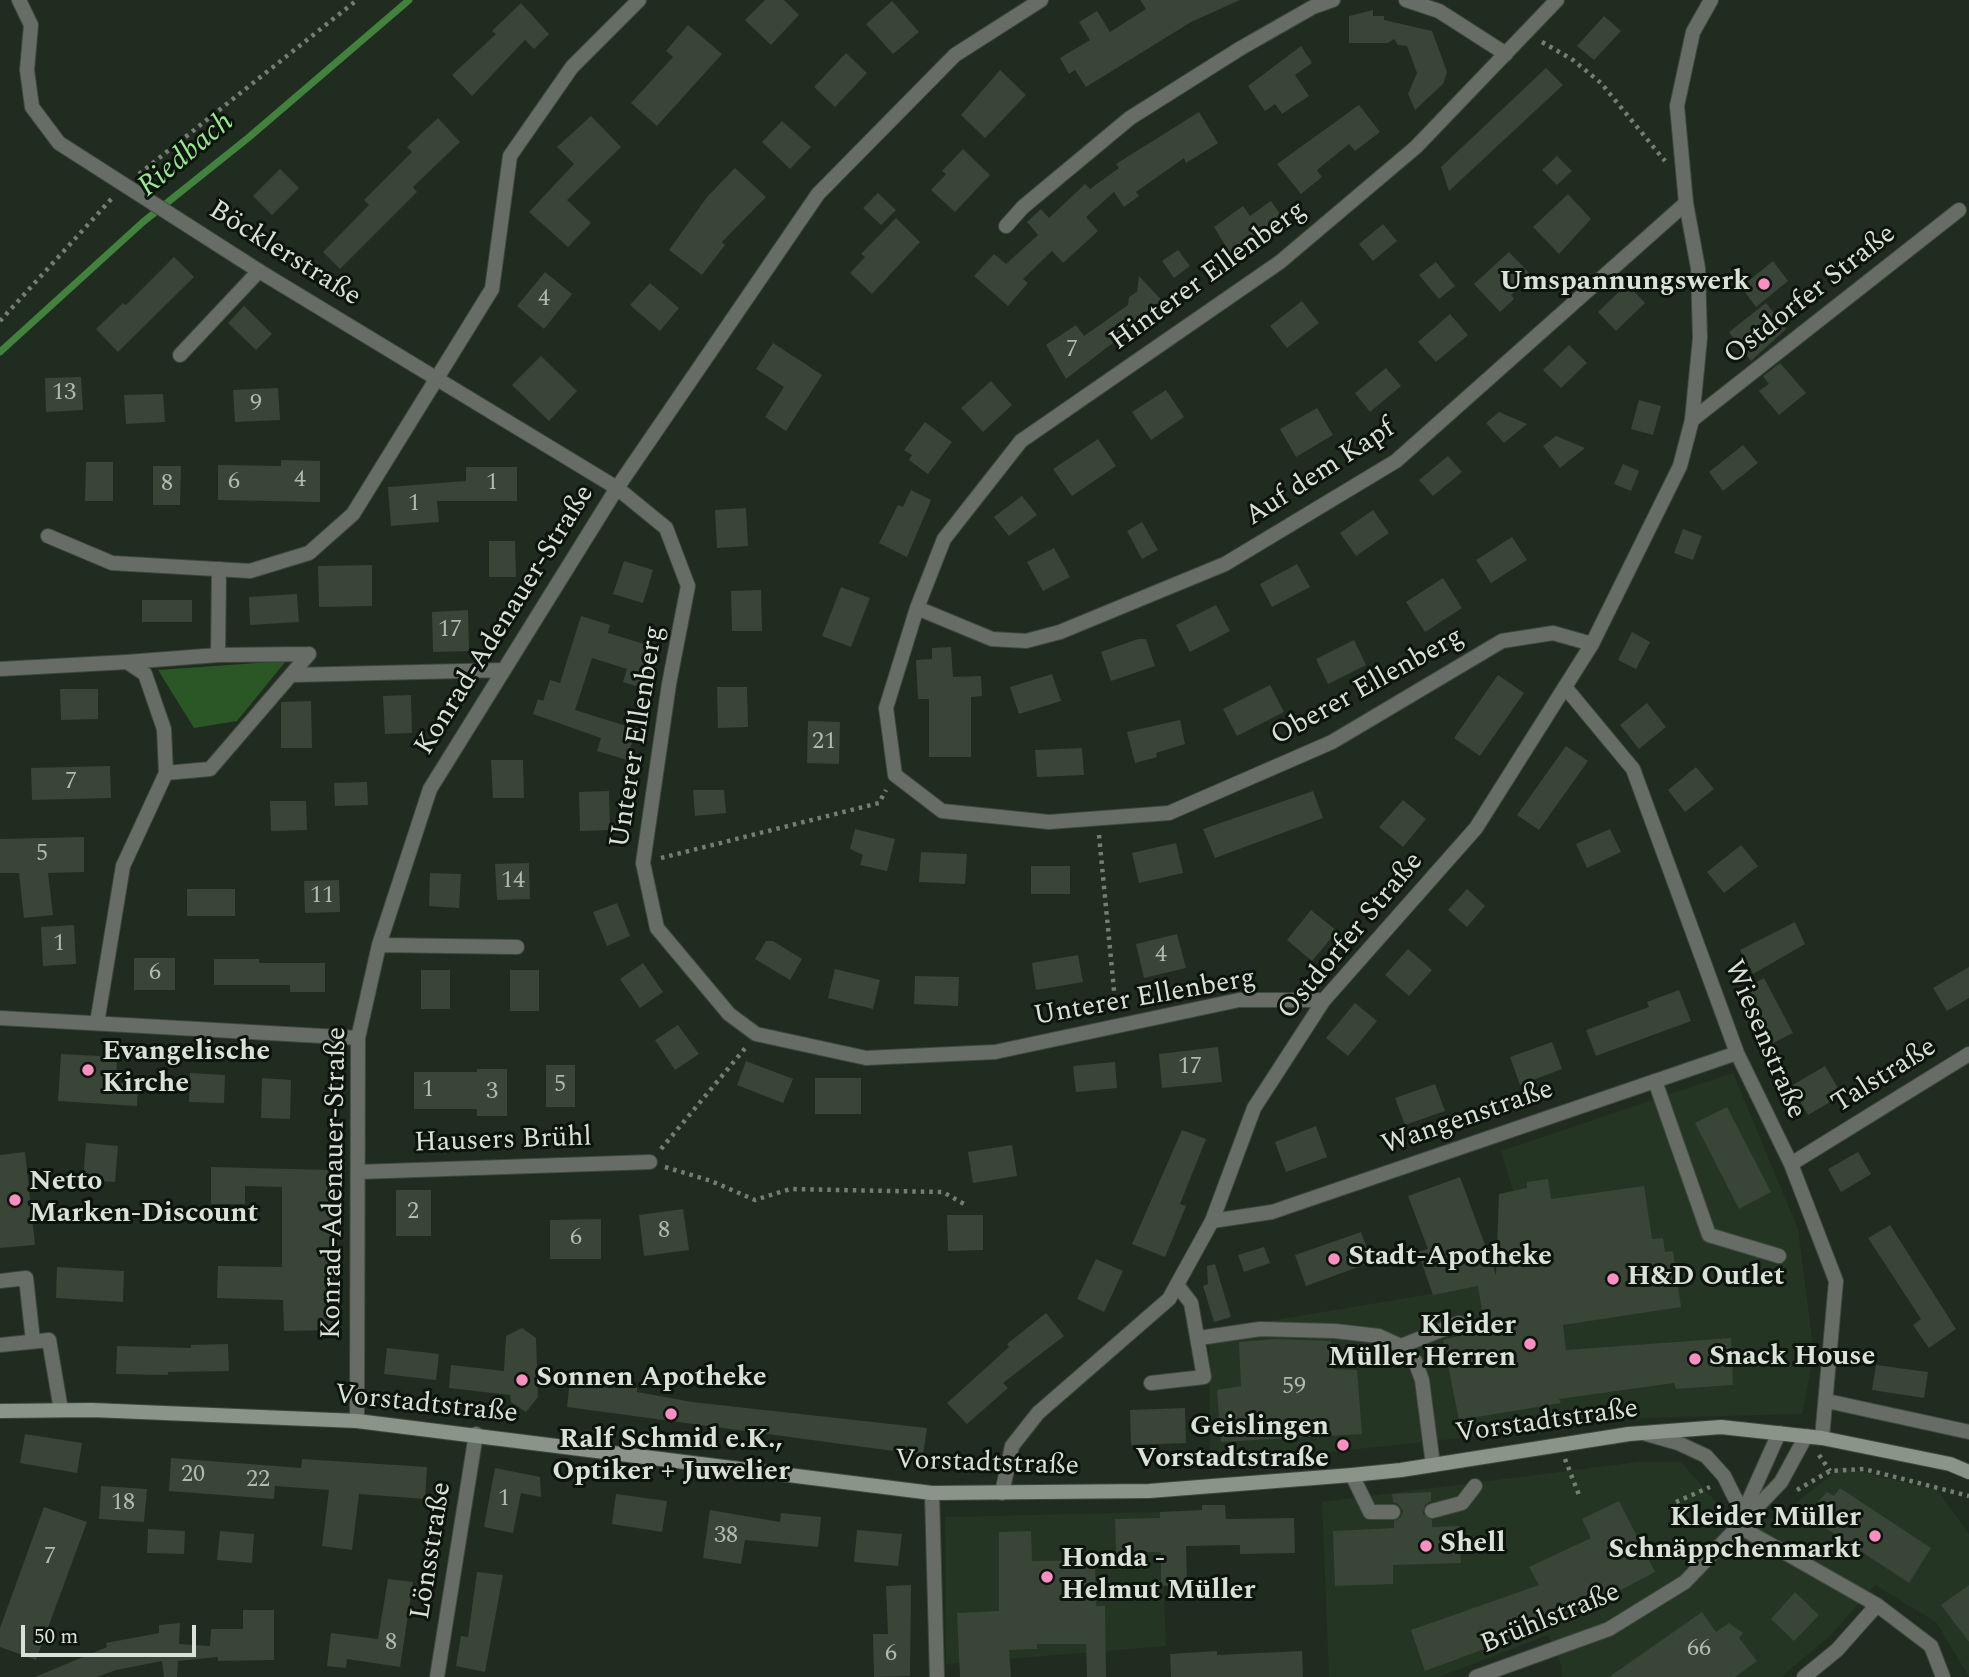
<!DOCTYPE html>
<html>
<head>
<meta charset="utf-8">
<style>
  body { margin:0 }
  #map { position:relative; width:1969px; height:1677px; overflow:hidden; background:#202c1f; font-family:Spectral,serif }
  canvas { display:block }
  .scale { position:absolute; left:21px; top:1625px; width:175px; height:32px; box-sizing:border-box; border:4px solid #d9e1d8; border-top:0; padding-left:9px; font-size:21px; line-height:24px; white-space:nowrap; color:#d9e1d8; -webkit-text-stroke:5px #0d130d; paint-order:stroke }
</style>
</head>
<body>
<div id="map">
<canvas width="1969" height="1677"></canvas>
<div class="scale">50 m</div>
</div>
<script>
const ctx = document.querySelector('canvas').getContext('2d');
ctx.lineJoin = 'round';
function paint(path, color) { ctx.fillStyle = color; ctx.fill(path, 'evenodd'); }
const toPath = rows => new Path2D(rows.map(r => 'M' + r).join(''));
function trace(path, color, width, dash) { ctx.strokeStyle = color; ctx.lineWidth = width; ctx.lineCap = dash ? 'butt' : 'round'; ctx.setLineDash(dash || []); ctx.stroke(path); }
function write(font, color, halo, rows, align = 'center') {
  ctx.font = font + ' Spectral,serif'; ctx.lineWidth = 6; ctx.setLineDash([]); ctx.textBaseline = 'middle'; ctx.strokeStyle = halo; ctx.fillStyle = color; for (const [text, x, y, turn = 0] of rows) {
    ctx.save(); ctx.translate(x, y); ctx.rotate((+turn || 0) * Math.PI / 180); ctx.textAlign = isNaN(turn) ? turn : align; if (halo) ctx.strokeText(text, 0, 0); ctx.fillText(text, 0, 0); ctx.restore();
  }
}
paint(toPath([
  [1733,1073,1798,1229,1814,1353,1802,1414,1646,1418,1210,1465,1209,1331,1539,1276,1501,1151],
  [1638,1462,1681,1462,1729,1517,1775,1519,1842,1467,1938,1491,1969,1534,1969,1677,1936,1622,1875,1585,1830,1636,1781,1677,1562,1677,1561,1664,1548,1635,1439,1677,1329,1677,1322,1502],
  [1160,1512,1166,1646,946,1664,945,1517]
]), '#243523');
paint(toPath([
  [286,661,237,721,194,728,158,670]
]), '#2a5725');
trace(toPath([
  [0,352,143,222,248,138,409,0]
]), '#43813e', 7);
paint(toPath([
  [765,0,784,0,799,15,771,45,745,20],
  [1140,0,1240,0,1191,22,1086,87,1075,70,1069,74,1060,58,1090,40,1079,22,1097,11,1110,32,1146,9],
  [892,1,919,32,893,54,866,24],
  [521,3,549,34,534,49,525,40,472,96,452,75,496,34,492,31],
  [1373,10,1373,16,1384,16,1384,20,1432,31,1447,72,1443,84,1415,110,1408,94,1417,73,1407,46,1398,45,1394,39,1388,43,1349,43,1349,16],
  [1604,16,1621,31,1594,60,1577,46],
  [688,25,722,54,657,126,631,103,673,57,666,51],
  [1301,46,1312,63,1295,75,1309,96,1282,114,1275,104,1265,111,1248,86],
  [846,53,867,73,835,107,814,87],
  [1546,68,1563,85,1449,191,1441,167],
  [1000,70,1026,95,985,138,961,115],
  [1359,105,1380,132,1355,151,1349,144,1317,170,1322,177,1301,194,1277,164],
  [1199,112,1218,143,1186,163,1184,158,1136,192,1139,196,1124,207,1114,192,1086,217,1098,231,1063,263,1052,251,1023,279,1028,283,1008,306,974,276,994,254,1006,264,1038,235,1027,222,1041,209,1049,218,1085,184,1090,189,1119,168,1116,164],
  [591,116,621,147,567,200,591,223,568,247,529,212,574,164,557,147],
  [438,118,460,142,413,187,417,192,340,269,323,252,369,205,364,200,412,152,407,147],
  [782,121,811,147,790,169,762,142],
  [963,149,990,175,955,212,931,190,946,174,942,171],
  [1557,156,1572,171,1557,185,1542,170],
  [735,168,766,197,722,242,725,245,702,275,669,250,707,197],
  [280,169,299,188,272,215,253,196],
  [878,193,896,210,881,225,863,208],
  [1568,194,1591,219,1559,254,1533,227],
  [1271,201,1283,218,1262,233,1266,239,1235,261,1214,227,1243,206,1250,216],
  [896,218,920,242,872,294,850,273,865,257,861,254],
  [1383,224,1397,241,1373,261,1359,244],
  [1178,250,1190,266,1174,278,1162,261],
  [1509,252,1532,276,1511,295,1514,299,1500,312,1474,284],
  [174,257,194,277,118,352,96,329,123,303,126,305],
  [1773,261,1788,281,1756,307,1741,287],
  [1436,262,1455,286,1439,299,1419,275],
  [545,272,572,294,544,329,517,306],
  [1139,276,1169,308,1146,323,1144,319,1066,379,1046,345,1076,325,1084,336,1128,305,1129,297,1137,292],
  [650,283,679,308,660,331,630,305],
  [1627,284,1645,303,1616,331,1598,312],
  [1302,301,1319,323,1287,348,1270,326],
  [1766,303,1786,329,1751,361,1729,332],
  [244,306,272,334,256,350,228,323],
  [1450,314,1468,335,1436,362,1418,342],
  [773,343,822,375,786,431,765,417,784,387,756,369],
  [1569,345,1587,363,1561,388,1543,370],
  [541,356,577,391,549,421,512,385],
  [1780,363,1806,393,1779,415,1759,391,1769,384,1763,376],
  [1386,368,1401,386,1370,412,1355,393],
  [81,377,83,410,46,412,45,378],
  [991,381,1012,405,983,432,961,408],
  [278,388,280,420,235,422,233,390],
  [1166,390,1184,417,1151,440,1132,412],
  [163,394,165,422,126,424,124,395],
  [1639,400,1661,406,1653,435,1631,429],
  [1317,408,1333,435,1296,457,1280,429],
  [1499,412,1527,424,1504,443,1486,423],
  [925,422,952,442,928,474,909,460,912,455,904,450],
  [1556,436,1585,448,1560,468,1543,446],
  [1098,439,1116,466,1072,496,1053,469],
  [1743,445,1758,463,1723,491,1709,472],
  [1448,456,1462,472,1433,496,1419,480],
  [281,460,320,461,320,502,218,500,218,465,281,466],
  [86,462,113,462,113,501,85,501],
  [1623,464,1639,471,1631,491,1614,484],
  [153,466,181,466,180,505,153,505],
  [466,467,517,467,517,501,437,501,439,522,391,526,388,487,466,481],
  [911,490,931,500,907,557,879,543,898,505,903,507],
  [1022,496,1037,515,1009,536,994,517],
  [746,508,748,546,717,548,715,510],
  [1373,510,1389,533,1356,556,1340,533],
  [1142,522,1158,550,1142,559,1127,531],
  [1683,529,1702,536,1693,560,1674,553],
  [1512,537,1527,560,1491,583,1476,560],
  [489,541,515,541,516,577,489,577],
  [1054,548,1070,577,1043,591,1027,562],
  [624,561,653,570,643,603,613,594],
  [1297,564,1310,587,1272,607,1260,584],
  [372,565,372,606,319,607,318,566],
  [1443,578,1462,608,1425,632,1406,602],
  [841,587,870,598,851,647,822,636],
  [761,590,762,631,732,631,731,591],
  [297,594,299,622,250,625,249,597],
  [142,600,192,600,192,622,142,622],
  [1216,605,1230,631,1190,652,1176,625],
  [468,610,469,651,433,652,432,612],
  [581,616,610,625,608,633,661,649,648,690,623,682,627,669,592,658,575,710,636,729,627,760,597,751,601,738,533,714,538,699,543,701,550,680,560,683],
  [1632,632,1650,642,1636,669,1618,660],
  [1138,639,1146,639,1155,666,1111,681,1101,652],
  [1354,640,1366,665,1328,684,1316,659],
  [951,647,953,677,981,676,982,696,971,697,971,757,929,757,929,699,918,699,916,660,932,659,932,648],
  [1052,674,1061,701,1019,714,1010,687],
  [1498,675,1524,693,1480,756,1454,738],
  [1270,685,1284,712,1237,736,1223,709],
  [717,687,747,687,748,727,718,728],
  [60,689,98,689,98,719,61,720],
  [411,695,412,733,385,734,383,696],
  [311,701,312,748,281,748,281,702],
  [1647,703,1666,727,1639,749,1620,725],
  [1180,720,1185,744,1156,753,1157,757,1135,763,1127,732],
  [808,721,840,722,839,764,807,763],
  [1566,746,1588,761,1539,830,1517,815],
  [1082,748,1084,775,1037,777,1035,750],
  [491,760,523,760,524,798,493,798],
  [110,766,111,798,32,800,31,768],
  [1696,767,1714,789,1685,812,1668,790],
  [367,782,368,805,335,806,334,783],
  [693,790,724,790,726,813,695,816],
  [609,791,610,830,580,831,579,792],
  [1313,791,1323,818,1215,858,1203,829],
  [1403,800,1426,819,1403,847,1379,827],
  [270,801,306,801,307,830,271,831],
  [855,829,895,839,887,871,860,865,863,855,850,849],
  [1610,829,1621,852,1587,868,1576,844],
  [84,837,84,872,48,873,53,915,24,918,19,873,0,873,0,839],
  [1176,843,1183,873,1139,883,1132,853],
  [1741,845,1758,866,1724,893,1707,872],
  [921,852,967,854,965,884,919,882],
  [529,863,530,899,497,900,495,864],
  [1031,866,1070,866,1070,894,1031,894],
  [430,873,461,874,459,908,429,906],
  [339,880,340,912,305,913,304,881],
  [187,889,235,889,235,916,187,916],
  [1467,889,1485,906,1467,927,1448,910],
  [617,903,630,936,607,946,593,912],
  [1311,910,1337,931,1312,961,1287,940],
  [1795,922,1805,944,1753,974,1740,950],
  [74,925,76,964,43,966,41,927],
  [1177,934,1186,968,1144,978,1136,944],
  [766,941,773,941,802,959,790,980,755,959],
  [1408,949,1432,970,1409,996,1385,975],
  [1078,955,1083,982,1036,990,1032,963],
  [134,958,175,958,175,990,134,990],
  [214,959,259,959,259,963,325,963,325,992,290,992,290,985,214,985],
  [643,963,663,992,640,1008,620,979],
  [1969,967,1969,998,1947,1011,1933,988],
  [835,969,880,980,873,1009,828,998],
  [421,970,450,970,450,1009,421,1009],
  [510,970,539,970,539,1011,510,1011],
  [915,976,959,977,958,1006,914,1004],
  [1764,978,1793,1033,1771,1044,1740,991],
  [1679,990,1691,1021,1596,1056,1586,1030,1649,1007,1647,1002],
  [1355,1003,1377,1021,1348,1056,1326,1038],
  [678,1025,699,1054,675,1070,655,1040],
  [1552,1042,1562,1069,1520,1085,1510,1057],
  [1218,1047,1222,1082,1162,1088,1159,1054],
  [61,1054,117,1057,116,1083,138,1084,137,1106,58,1101],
  [746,1061,793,1079,783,1103,737,1085],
  [1115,1062,1117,1088,1076,1092,1073,1066],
  [546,1065,575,1065,575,1107,546,1107],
  [1825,1066,1842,1095,1808,1115,1791,1086],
  [477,1069,507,1069,507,1116,477,1116,477,1109,414,1109,414,1072,477,1072],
  [190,1073,225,1075,224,1103,189,1102],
  [262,1078,291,1080,290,1119,261,1118],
  [815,1078,861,1078,861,1114,815,1114],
  [1435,1084,1445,1111,1405,1125,1395,1098],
  [1727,1107,1771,1192,1739,1209,1695,1123],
  [1316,1126,1327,1157,1286,1172,1275,1142],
  [1182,1130,1206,1139,1180,1204,1186,1206,1165,1257,1132,1244],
  [86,1143,118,1146,115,1182,83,1180],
  [1012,1145,1017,1176,973,1183,968,1152],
  [25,1152,35,1245,0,1248,0,1155],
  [1858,1152,1871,1174,1841,1192,1828,1169],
  [211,1167,329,1170,328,1213,333,1213,334,1330,284,1331,283,1300,217,1298,218,1266,282,1267,282,1187,245,1186,245,1204,211,1204],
  [1460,1177,1496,1275,1499,1194,1527,1188,1527,1182,1548,1179,1551,1199,1644,1186,1652,1239,1663,1238,1665,1252,1673,1251,1681,1307,1563,1325,1566,1350,1731,1338,1733,1385,1676,1389,1674,1383,1559,1399,1561,1403,1459,1420,1443,1340,1485,1329,1478,1286,1433,1295,1418,1252,1428,1249,1408,1196],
  [396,1190,431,1190,431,1236,396,1236],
  [683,1209,689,1250,644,1256,639,1215],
  [947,1215,983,1215,983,1250,948,1251],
  [601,1219,601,1259,550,1259,550,1220],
  [1890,1225,1956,1329,1929,1348,1913,1325,1921,1319,1868,1238],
  [1361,1232,1372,1262,1306,1286,1295,1255],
  [1264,1247,1270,1263,1244,1272,1238,1255],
  [1096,1259,1123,1271,1104,1312,1077,1299],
  [1215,1264,1231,1317,1214,1322,1203,1286,1208,1284,1207,1266],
  [57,1267,124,1271,123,1302,56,1298],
  [1046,1313,1064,1336,1003,1383,1008,1388,967,1424,947,1403,1009,1347,1007,1344],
  [522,1328,536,1338,538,1397,526,1412,511,1402,510,1395,449,1388,451,1365,504,1371,506,1336],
  [1275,1339,1331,1341,1334,1369,1357,1370,1362,1434,1221,1442,1217,1390,1241,1386,1239,1342],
  [228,1344,229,1371,168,1372,168,1375,116,1374,117,1346,191,1348,191,1345],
  [387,1348,439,1354,436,1380,384,1374],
  [1876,1365,1928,1372,1924,1398,1872,1390],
  [570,1379,637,1388,637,1392,692,1402,927,1428,923,1455,567,1407],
  [1185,1408,1186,1443,1131,1445,1130,1410],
  [25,1434,82,1443,77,1473,20,1463],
  [171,1458,301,1468,302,1459,427,1467,425,1499,359,1494,352,1550,322,1546,329,1490,275,1486,274,1499,169,1491],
  [495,1468,540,1477,541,1497,521,1493,513,1533,484,1527],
  [101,1486,147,1489,144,1522,99,1519],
  [1840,1488,1931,1548,1909,1583,1818,1523,1822,1516,1811,1509,1827,1492,1834,1496],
  [1431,1492,1431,1501,1425,1505,1423,1514,1432,1520,1432,1527,1459,1526,1461,1563,1393,1565,1393,1584,1335,1586,1333,1531,1394,1528,1394,1521,1401,1517,1403,1511,1398,1504,1393,1502,1392,1494],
  [616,1494,667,1501,662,1532,612,1524],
  [1619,1501,1655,1572,1583,1610,1584,1612,1425,1671,1411,1630,1539,1585,1529,1567,1591,1538,1582,1519],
  [1202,1505,1225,1505,1226,1519,1294,1518,1295,1553,1240,1554,1240,1545,1186,1546,1187,1585,1161,1586,1161,1552,1116,1553,1115,1519,1160,1518,1160,1512,1202,1510],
  [44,1507,87,1522,36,1660,0,1647,0,1628],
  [710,1510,780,1522,781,1513,821,1517,818,1547,745,1540,741,1564,703,1558],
  [148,1529,185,1531,184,1554,147,1553],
  [857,1530,902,1534,898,1566,854,1562],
  [220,1531,254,1534,252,1563,217,1560],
  [1031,1531,1032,1561,1095,1560,1096,1606,1105,1606,1106,1677,1087,1677,1086,1644,1037,1644,1037,1649,1009,1650,1011,1677,960,1677,957,1613,999,1611,999,1532],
  [477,1572,503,1575,485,1672,456,1666,461,1636,468,1637],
  [388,1579,413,1582,400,1667,347,1659,346,1668,327,1666,331,1633,378,1639],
  [911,1585,910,1676,874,1677,873,1634,888,1634,886,1586],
  [1969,1585,1969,1642,1941,1605],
  [1795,1592,1819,1615,1794,1641,1771,1619],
  [243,1610,274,1610,274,1660,218,1661,218,1657,178,1661,177,1677,164,1677,162,1661,116,1670,97,1677,35,1677,107,1647,106,1643,159,1633,159,1625,180,1623,179,1644,210,1646,211,1629,243,1629],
  [1702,1612,1716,1632,1729,1623,1743,1633,1739,1638,1757,1661,1735,1677,1609,1677],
  [1217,1651,1217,1655,1302,1651,1303,1677,1171,1677,1170,1654]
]), '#384537');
const service = toPath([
  [180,355,259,271],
  [127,662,218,655,219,569],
  [1655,1081,1709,1235,1779,1256],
  [0,1281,26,1278,33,1341],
  [1199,1338,1260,1329,1335,1331,1379,1336,1401,1346,1415,1361,1422,1380,1433,1465],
  [0,1345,49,1340,61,1410],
  [1401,1346,1459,1323],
  [1151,1383,1204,1377,1191,1303,1177,1285],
  [1352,1475,1370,1512,1393,1512],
  [1432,1511,1462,1503,1475,1486]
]);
const minor = toPath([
  [19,0,31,25,27,70,32,107,59,143,259,271,617,488,666,528,688,586,669,684,643,863,657,928,729,1014,756,1034,866,1058,995,1052,1239,1000,1324,1000],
  [1406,0,1439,11,1506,54],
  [1557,0,1416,147,1280,262,1021,441,944,539,917,608,886,708,895,775,942,811,1049,822,1169,813,1332,742,1502,641,1553,633,1592,644],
  [1006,226,1023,207,1130,118,1241,48,1313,7,1333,0],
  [1692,420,1959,210],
  [48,536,112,563,250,571,309,553,353,514,492,289,510,156,572,67,639,0],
  [917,608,992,639,1026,641,1060,632,1225,564,1396,461,1686,203],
  [218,655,309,654],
  [0,669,127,662,145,674,164,729,166,773,123,866,97,1023],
  [292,675,504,670],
  [1565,687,1633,769,1737,1053,1791,1164,1836,1281,1822,1438],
  [166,773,210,769,309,654],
  [379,945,517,947],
  [0,1018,358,1038],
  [1791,1164,1969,1054],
  [358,1172,650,1162],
  [1212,1221,1272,1212,1737,1053],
  [1827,1401,1969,1432],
  [357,1421,358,1038,379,945,430,789,617,488,818,194,955,55,1041,0],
  [1643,1433,1678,1443,1706,1456,1724,1476,1743,1514],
  [932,1493,937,1677],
  [1741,1518,1779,1433],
  [1738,1526,1877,1605,1931,1646,1943,1677],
  [437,1677,476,1434],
  [1476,1677,1609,1629,1685,1582,1781,1482,1806,1436],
  [1804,1677,1837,1650,1877,1605]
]);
const tertiary = toPath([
  [1002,1493,1012,1446,1038,1413,1169,1299,1212,1221,1254,1108,1324,1000,1476,828,1592,644,1680,466,1692,420,1700,338,1698,268,1686,203,1677,106,1693,32,1711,0]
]);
const secondary = toPath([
  [0,1411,92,1410,357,1421,932,1493,1149,1491,1352,1475,1401,1470,1629,1434,1721,1427,1822,1438,1950,1464,1969,1472]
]);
trace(service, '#3e493d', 16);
trace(minor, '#3e493d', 16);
trace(tertiary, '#3e493d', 16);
trace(secondary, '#3e493d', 16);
trace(toPath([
  [1542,42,1573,60,1601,83,1665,161],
  [139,174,357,0],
  [0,321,114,196],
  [1099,835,1116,1011],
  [661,858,879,803,886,790],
  [661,1149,747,1046],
  [665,1167,711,1181,755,1200,790,1189,943,1192,964,1204],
  [1553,1411,1557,1427],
  [1819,1455,1830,1471],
  [1565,1459,1579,1495],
  [1797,1490,1830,1471,1864,1469,1969,1496],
  [1676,1502,1710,1487]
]), '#747e73', 4.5, [3.5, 5]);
trace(service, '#676d66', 14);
trace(minor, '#676d66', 14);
trace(tertiary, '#676d66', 14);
trace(secondary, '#8a9488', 14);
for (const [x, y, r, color] of [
  [1764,284,7,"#fc8fc1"],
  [88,1070,7,"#fc8fc1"],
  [15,1200,7,"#fc8fc1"],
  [1334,1259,7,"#fc8fc1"],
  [1613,1279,7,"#fc8fc1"],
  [1530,1344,7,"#fc8fc1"],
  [1695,1359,7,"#fc8fc1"],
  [522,1380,7,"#fc8fc1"],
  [671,1414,7,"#fc8fc1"],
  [1343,1445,7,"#fc8fc1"],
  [1875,1536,7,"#fc8fc1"],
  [1426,1546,7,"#fc8fc1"],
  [1047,1577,7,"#fc8fc1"]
]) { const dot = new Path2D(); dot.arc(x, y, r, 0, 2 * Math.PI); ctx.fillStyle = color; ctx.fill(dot); trace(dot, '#0d130d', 2.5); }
write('24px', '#b1bab0', null, [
  ["4",544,300],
  ["7",1072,351],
  ["13",64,394],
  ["9",256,405],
  ["4",300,481],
  ["6",234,483],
  ["1",492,484],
  ["8",167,485],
  ["1",414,505],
  ["17",450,631],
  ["21",824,743],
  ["7",71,783],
  ["5",42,855],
  ["14",513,882],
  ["11",322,897],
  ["1",59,945],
  ["4",1161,956],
  ["6",155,974],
  ["17",1190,1068],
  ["5",560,1086],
  ["1",428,1091],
  ["3",492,1093],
  ["2",413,1213],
  ["8",664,1232],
  ["6",576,1239],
  ["59",1294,1388],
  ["20",193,1476],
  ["22",258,1481],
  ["1",504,1500],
  ["18",123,1504],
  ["38",726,1537],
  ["7",50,1558],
  ["8",391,1644],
  ["66",1699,1650],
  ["6",891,1655]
]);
write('28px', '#d9e1d8', '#0d130d', [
  ["Böcklerstraße",284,255,32],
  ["Hinterer Ellenberg",1209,277,-36],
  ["Ostdorfer Straße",1811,296,-38],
  ["Auf dem Kapf",1321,474,-33],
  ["Konrad-Adenauer-Straße",506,621,-58],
  ["Oberer Ellenberg",1368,688,-29],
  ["Unterer Ellenberg",639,737,-81],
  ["Ostdorfer Straße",1352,937,-50],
  ["Unterer Ellenberg",1145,999,-10],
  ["Wiesenstraße",1763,1040,67],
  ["Talstraße",1885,1077,-32],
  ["Wangenstraße",1468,1119,-19],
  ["Hausers Brühl",503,1142,-2],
  ["Konrad-Adenauer-Straße",336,1183,-89],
  ["Vorstadtstraße",426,1406,6],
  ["Vorstadtstraße",1547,1423,-8],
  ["Vorstadtstraße",987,1465,2],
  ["Lönsstraße",433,1551,-81],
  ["Brühlstraße",1551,1620,-22]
]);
write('bold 28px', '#d9e1d8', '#0d130d', [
  ["Umspannungswerk",1750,284,"right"],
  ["Evangelische",102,1054],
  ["Kirche",102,1086],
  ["Netto",29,1184],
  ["Marken-Discount",29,1216],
  ["Stadt-Apotheke",1348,1259],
  ["H&D Outlet",1627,1279],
  ["Kleider",1516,1328,"right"],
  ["Müller Herren",1516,1360,"right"],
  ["Snack House",1709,1359],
  ["Sonnen Apotheke",536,1380],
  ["Geislingen",1329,1429,"right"],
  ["Vorstadtstraße",1329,1461,"right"],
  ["Ralf Schmid e.K.,",671,1442,"center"],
  ["Optiker + Juwelier",671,1474,"center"],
  ["Kleider Müller",1861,1520,"right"],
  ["Schnäppchenmarkt",1861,1552,"right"],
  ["Shell",1440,1546],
  ["Honda -",1061,1561],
  ["Helmut Müller",1061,1593]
], 'left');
write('italic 30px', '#96ea8d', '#0d130d', [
  ["Riedbach",187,156,-40]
]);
</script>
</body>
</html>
